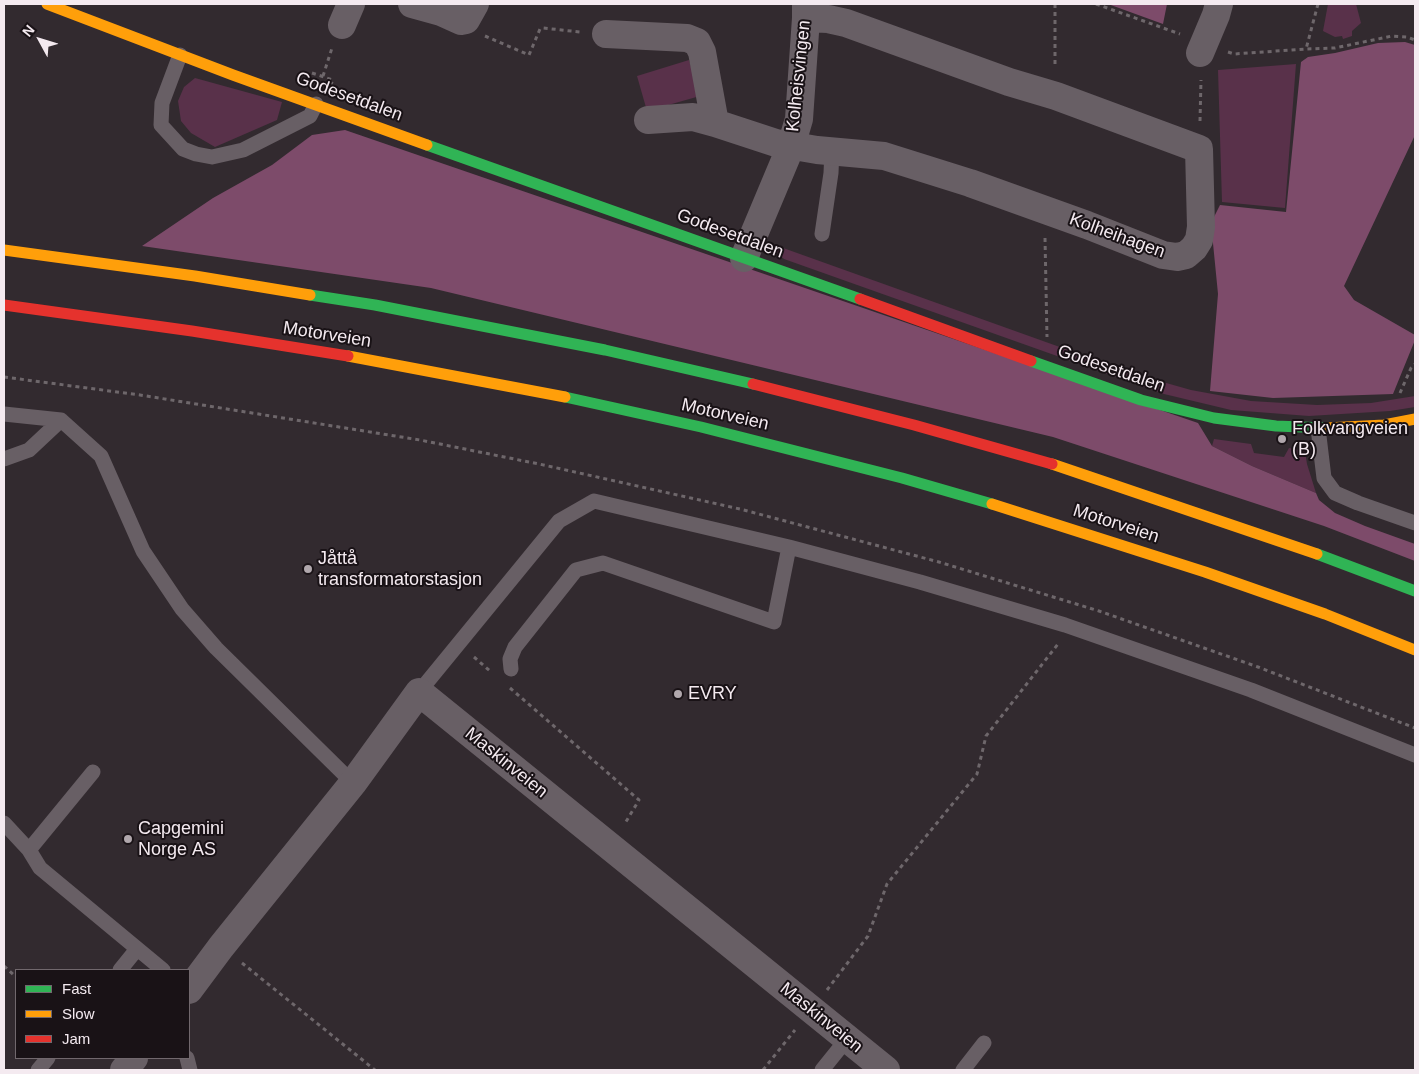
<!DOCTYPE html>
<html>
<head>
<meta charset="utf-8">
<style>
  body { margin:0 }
  #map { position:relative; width:1419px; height:1074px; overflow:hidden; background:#322a2f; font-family:Arial,sans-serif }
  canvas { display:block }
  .frame { position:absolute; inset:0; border:5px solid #f4eaf0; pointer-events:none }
  .legend { position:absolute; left:15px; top:969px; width:175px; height:90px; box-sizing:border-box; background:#191216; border:1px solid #71686d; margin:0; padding:6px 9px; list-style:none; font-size:15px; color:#f4eaf0 }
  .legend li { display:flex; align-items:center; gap:10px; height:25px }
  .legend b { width:25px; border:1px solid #71686d }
  .north { position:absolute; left:15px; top:15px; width:50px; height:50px; -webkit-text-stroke:4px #191216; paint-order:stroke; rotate:309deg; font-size:14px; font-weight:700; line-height:20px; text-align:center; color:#f4eaf0 }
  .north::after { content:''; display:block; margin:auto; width:18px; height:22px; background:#f4eaf0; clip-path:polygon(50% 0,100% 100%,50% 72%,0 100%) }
</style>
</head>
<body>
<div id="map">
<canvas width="1419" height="1074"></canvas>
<div class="frame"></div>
<ul class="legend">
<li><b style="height:6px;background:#30b455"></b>Fast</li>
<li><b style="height:6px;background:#ff9f0a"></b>Slow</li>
<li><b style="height:6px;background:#e5322d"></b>Jam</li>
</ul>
<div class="north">N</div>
</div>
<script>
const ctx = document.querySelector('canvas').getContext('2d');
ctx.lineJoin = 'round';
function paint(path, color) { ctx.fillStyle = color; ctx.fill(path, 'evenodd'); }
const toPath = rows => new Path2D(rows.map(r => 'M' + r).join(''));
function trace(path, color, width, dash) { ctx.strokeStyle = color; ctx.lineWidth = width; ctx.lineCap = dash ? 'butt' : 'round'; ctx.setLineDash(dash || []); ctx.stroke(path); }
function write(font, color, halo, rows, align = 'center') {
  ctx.font = font + ' Arial,sans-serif'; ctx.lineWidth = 4; ctx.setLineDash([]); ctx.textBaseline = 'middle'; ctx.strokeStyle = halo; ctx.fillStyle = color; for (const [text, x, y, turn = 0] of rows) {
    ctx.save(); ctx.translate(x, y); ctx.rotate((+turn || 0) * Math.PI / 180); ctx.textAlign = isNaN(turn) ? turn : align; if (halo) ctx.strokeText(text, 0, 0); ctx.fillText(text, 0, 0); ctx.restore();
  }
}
paint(toPath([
  [1328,4,1356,4,1361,23,1352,31,1352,36,1343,39,1342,36,1335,37,1323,31],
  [689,60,700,96,647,111,637,76],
  [1296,64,1285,208,1222,202,1218,70],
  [195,78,282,102,277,120,215,147,191,133,181,121,178,101,184,87],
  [772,244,1138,375,1191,390,1251,401,1317,405,1371,403,1415,396,1415,407,1390,411,1309,416,1231,410,1164,394,784,259,779,255],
  [1214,439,1251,444,1254,453,1284,457,1289,448,1305,451,1307,464,1316,493,1252,466,1212,446]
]), '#59314a');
paint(toPath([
  [1108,4,1167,4,1163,24],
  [1405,42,1415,45,1415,135,1344,286,1354,300,1415,335,1415,340,1393,394,1273,398,1210,391,1218,294,1211,223,1220,205,1286,212,1301,62,1308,57,1335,53,1378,43],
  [345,130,1198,423,1212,446,1252,466,1316,493,1319,500,1335,513,1365,526,1415,544,1415,561,1324,526,1053,437,431,288,142,246,213,198,272,165,312,135]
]), '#7d4b6a');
trace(toPath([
  [1055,4,1055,68],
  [1096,4,1180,34],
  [1318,4,1306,49,1335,48,1392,36,1407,37,1415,40],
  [485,36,529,55,540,29,543,28,580,32],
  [1228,52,1234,54,1306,49],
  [312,73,333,80,331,84],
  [323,76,332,48],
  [1200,121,1201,80],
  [1045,238,1047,337],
  [4,377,140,395,420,440,539,464,740,509,939,562,1099,611,1258,667,1415,728],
  [1400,393,1411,368,1415,364],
  [474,657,490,671],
  [510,688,639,800,624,825],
  [242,963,375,1070],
  [4,966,16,977],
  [827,990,868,936,887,884,977,774,986,736,1058,644],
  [763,1070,795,1030]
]), '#6e676b', 3, [4, 4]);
trace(toPath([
  [180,55,162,103,161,125,183,149,196,154,212,157,243,150,310,116,316,104],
  [822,234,831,173,832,150],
  [4,414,61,420,101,456,143,551,182,609,216,648,353,783],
  [1318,428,1324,478,1335,493,1358,503,1415,523],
  [4,459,29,450,61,420],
  [511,669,510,659,515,647,576,570,603,563,774,622,789,547],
  [419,692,559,521,594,501,789,547,920,582,1065,625,1251,690,1415,755],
  [4,823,29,850,40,868,163,970],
  [29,850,93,772],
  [120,970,137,949],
  [187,1058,190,1070],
  [38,1070,48,1058],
  [822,1070,847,1039],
  [963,1070,984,1043]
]), '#685f65', 15);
trace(toPath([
  [412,4,441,12,461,21,466,20,475,4],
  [342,25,351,4],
  [606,34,687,38,697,42,702,52,715,123,776,143,817,150,884,156,970,183,1087,225,1163,255,1177,257,1186,255,1194,248,1199,240,1201,227,1199,149,1056,96,1009,82,846,23,828,19,806,18],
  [1200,53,1216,15,1219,4],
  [648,120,693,117,715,123],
  [744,258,791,146,799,119,806,18,806,4],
  [189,990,221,947,353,783,419,692,886,1070],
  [124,1070,134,1058]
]), '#685f65', 28);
trace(toPath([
  [427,145,860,299],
  [310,295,375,305,605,350,753,384],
  [1031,361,1141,400,1214,418,1276,426,1326,428],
  [565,397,701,427,902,478,992,504],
  [1317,554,1415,591]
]), '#30b455', 11);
trace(toPath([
  [47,4,233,75,427,145],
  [4,250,195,276,310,295],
  [348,356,565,397],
  [1326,428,1384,425,1415,419],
  [1052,464,1317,554],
  [992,504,1205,572,1325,614,1415,650]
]), '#ff9f0a', 11);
trace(toPath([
  [860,299,1031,361],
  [4,305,192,331,348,356],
  [753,384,914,425,1052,464]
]), '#e5322d', 11);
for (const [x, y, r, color] of [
  [1282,439,5,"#b0a7ac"],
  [308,569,5,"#b0a7ac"],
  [678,694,5,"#b0a7ac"],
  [128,839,5,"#b0a7ac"]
]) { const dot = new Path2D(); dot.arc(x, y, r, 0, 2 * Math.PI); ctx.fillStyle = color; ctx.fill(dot); trace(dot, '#191216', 2); }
write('18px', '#f4eaf0', '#191216', [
  ["Kolheisvingen",799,76,-84],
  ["Godesetdalen",349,97,20],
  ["Godesetdalen",730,234,20],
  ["Kolheihagen",1117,236,20],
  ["Motorveien",327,335,9],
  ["Godesetdalen",1111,369,19],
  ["Motorveien",725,415,13],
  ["Motorveien",1116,524,18],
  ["Maskinveien",506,763,39],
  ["Maskinveien",821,1018,39]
]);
write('18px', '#f4eaf0', '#191216', [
  ["Folkvangveien",1292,429],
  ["(B)",1292,450],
  ["Jåttå",318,559],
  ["transformatorstasjon",318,580],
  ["EVRY",688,694],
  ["Capgemini",138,829],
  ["Norge AS",138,850]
], 'left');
</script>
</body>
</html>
